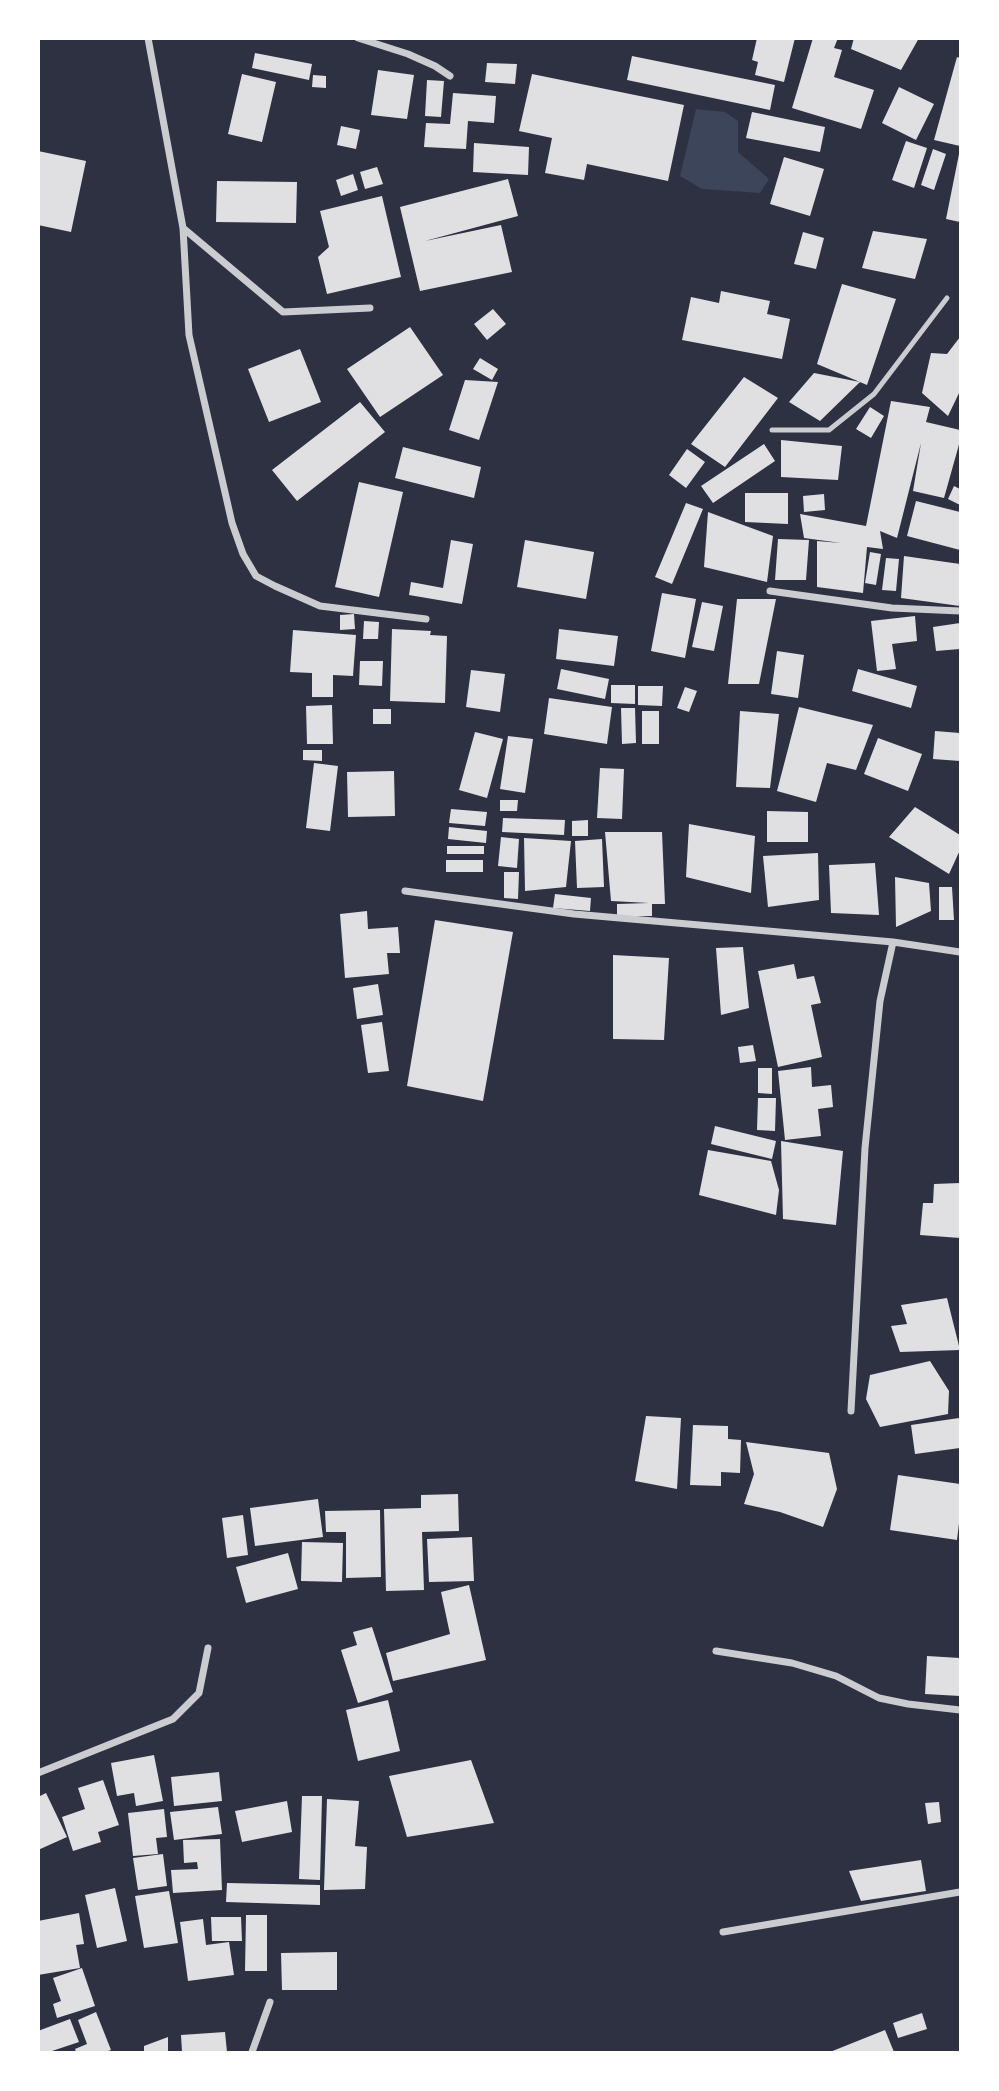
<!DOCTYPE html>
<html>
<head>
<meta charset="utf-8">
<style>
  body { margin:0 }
  #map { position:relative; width:999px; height:2091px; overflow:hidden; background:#2d3142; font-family:"Source Sans 3",sans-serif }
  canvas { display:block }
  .frame { position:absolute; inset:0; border:40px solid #fff; pointer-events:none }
</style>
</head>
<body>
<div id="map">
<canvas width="999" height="2091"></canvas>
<div class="frame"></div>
</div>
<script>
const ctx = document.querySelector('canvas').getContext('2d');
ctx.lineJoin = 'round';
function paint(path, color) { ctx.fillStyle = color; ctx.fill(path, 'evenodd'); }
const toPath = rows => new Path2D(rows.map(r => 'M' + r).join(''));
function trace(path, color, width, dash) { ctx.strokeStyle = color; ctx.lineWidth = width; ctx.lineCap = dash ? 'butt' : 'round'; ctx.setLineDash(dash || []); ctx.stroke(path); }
paint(toPath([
  [696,109,725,112,738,121,738,152,769,179,760,193,702,189,680,176]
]), '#3c4559');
paint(toPath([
  [757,38,795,38,784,82,755,75,758,62,752,60],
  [813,38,838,38,834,48,842,50,834,77,874,90,861,129,792,108],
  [854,38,919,38,901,70,851,49],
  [255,53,312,64,309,80,252,68],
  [632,56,775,85,770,110,627,80],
  [957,57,960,58,960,146,934,140],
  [487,63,517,64,515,84,485,82],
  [378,70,414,75,407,119,371,115],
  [242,74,276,82,262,142,228,134],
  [532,74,684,105,668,181,587,164,584,180,545,173,552,138,519,131],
  [313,75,326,76,326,88,312,87],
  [427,80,444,81,441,117,425,116],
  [899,87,934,104,916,140,882,123],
  [453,93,496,96,494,123,468,121,466,149,424,147,426,123,450,124],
  [752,112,825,127,820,152,746,138],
  [341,126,360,130,356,149,337,145],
  [906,141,927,148,914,188,892,180],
  [474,143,529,147,528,175,473,172],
  [933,149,946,154,934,190,921,185],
  [38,151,86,161,71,232,38,225],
  [959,154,960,155,960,222,946,219],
  [784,157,824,169,810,216,770,204],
  [377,167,383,184,365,189,360,172],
  [353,174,358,190,341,196,336,180],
  [508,179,518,216,425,241,501,225,512,272,420,291,400,207],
  [217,181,297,182,296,223,216,222],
  [382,196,401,277,327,294,318,257,329,247,320,211],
  [873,231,927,239,915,279,862,268],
  [803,232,824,238,816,269,794,264],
  [842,284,896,299,867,385,817,364],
  [721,291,770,301,767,314,790,319,782,359,682,340,691,297,719,303],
  [493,309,506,324,487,340,474,324],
  [410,327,443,375,380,417,347,369],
  [960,337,960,391,948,416,922,393,931,353,947,354],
  [300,349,321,402,269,422,248,369],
  [480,358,498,369,492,380,473,369],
  [814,373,860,382,820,421,789,402],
  [744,377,778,398,725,467,691,444],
  [465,380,498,382,479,440,449,430],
  [891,401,930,407,926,422,960,430,960,441,944,498,913,491,921,443,897,538,880,531,883,549,867,547,863,593,817,587,817,541,841,543,804,538,800,514,866,526],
  [360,402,385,432,297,501,272,470],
  [870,407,884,416,871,438,856,429],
  [781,440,842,446,838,480,781,477],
  [764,444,775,461,713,503,701,486],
  [403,447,481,467,474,498,395,478],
  [687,449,705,462,686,488,669,475],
  [359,482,403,492,379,597,335,587],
  [954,486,960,489,960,505,948,499],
  [745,493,788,493,788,524,745,522],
  [824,494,825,510,804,512,803,496],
  [916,501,960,512,960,550,907,536],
  [686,503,703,509,672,584,655,577],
  [708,512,773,536,767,582,704,567],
  [778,539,809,540,806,580,775,580],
  [451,540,473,544,462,604,409,595,411,582,443,588],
  [525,540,594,552,586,599,517,587],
  [870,552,881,554,876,585,865,583],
  [904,556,960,564,960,606,901,598],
  [886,558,899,559,896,591,882,590],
  [662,593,696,599,685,658,651,651],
  [737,599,776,599,759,684,728,684],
  [702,602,723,606,714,651,692,647],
  [354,614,355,629,340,630,340,615],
  [915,616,917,641,892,644,896,669,877,671,871,621],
  [364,621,379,622,378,639,363,639],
  [960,623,960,649,936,651,933,627],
  [392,629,431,631,430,635,447,636,445,703,390,701],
  [559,629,618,636,614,666,556,659],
  [293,630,356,635,353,676,333,675,333,697,312,697,312,673,290,672],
  [777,651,804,655,798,698,771,694],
  [360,661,383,661,382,686,359,685],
  [561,669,609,679,605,699,557,689],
  [858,669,917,686,911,708,852,691],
  [471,670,505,674,500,712,466,707],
  [611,685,635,685,635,704,611,703],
  [638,686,663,686,662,706,638,705],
  [685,687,697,691,689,712,677,708],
  [549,698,612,707,607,744,544,734],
  [332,705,333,744,307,744,306,706],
  [799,707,873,725,856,770,827,763,816,802,777,791],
  [621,708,635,708,636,743,622,744],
  [373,709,391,709,391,724,373,724],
  [642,711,659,711,659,744,642,744],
  [740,711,779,714,770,788,736,787],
  [935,731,960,733,960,761,933,759],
  [475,732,503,739,487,798,459,790],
  [508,736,533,739,525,793,500,789],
  [878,738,922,754,908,791,864,774],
  [303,750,322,750,322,761,303,760],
  [314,763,338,766,330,831,306,828],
  [600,768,624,769,622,819,597,818],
  [394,771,395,816,348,817,347,772],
  [500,800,518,800,517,811,500,811],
  [915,807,960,835,960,850,949,874,889,837],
  [451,809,487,812,485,826,449,823],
  [767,811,808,812,808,842,767,842],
  [503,818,565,820,564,835,502,832],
  [588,820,588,836,572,836,572,821],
  [689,824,755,836,751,893,686,877],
  [449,827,487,831,486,843,448,839],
  [605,832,662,832,665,904,652,904,652,916,617,916,617,904,649,903,611,901],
  [501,837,519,839,517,868,498,866],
  [524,838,571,841,566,887,525,891],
  [602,839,604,887,577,888,575,841],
  [447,846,484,846,484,854,447,854],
  [818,853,819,900,768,907,763,856],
  [446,860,483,860,483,872,446,872],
  [875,863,879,915,831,913,829,865],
  [504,872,519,872,518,899,504,898],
  [895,877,929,883,931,911,896,927],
  [939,887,952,887,954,920,939,920],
  [555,894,591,898,590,911,553,908],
  [367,911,368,929,398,927,400,953,387,953,389,974,345,978,340,914],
  [435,920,513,932,483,1101,407,1086],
  [743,947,749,1008,721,1015,716,948],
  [613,955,669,958,664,1040,613,1039],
  [794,964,797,979,814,976,821,1003,811,1005,822,1057,778,1067,758,971],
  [378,984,383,1015,357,1019,353,988],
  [382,1022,389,1071,368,1073,361,1025],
  [753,1045,756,1061,740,1063,738,1047],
  [811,1067,812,1087,831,1085,833,1107,818,1109,821,1136,785,1140,778,1071],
  [758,1068,772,1068,772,1094,758,1093],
  [758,1098,776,1098,775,1131,757,1130],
  [715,1126,776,1141,772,1159,711,1144],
  [781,1141,843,1151,836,1225,783,1219],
  [708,1150,771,1161,779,1190,776,1215,699,1195],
  [960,1183,960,1238,920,1235,923,1203,933,1203,934,1184],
  [947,1298,960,1350,900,1352,891,1326,907,1324,901,1305],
  [930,1361,949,1391,948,1414,880,1427,866,1399,870,1375],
  [646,1416,681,1418,677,1489,635,1481],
  [959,1418,960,1448,915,1454,911,1425],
  [693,1425,728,1426,728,1439,741,1440,740,1473,721,1472,721,1486,690,1485],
  [746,1442,829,1453,837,1489,823,1527,780,1512,744,1504,754,1474],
  [898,1475,960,1484,960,1515,957,1540,890,1530],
  [458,1494,459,1531,422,1532,424,1590,386,1591,384,1509,421,1508,421,1495],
  [318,1499,323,1537,255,1546,250,1508],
  [380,1510,381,1577,346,1578,346,1532,326,1532,325,1511],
  [243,1515,248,1555,227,1558,222,1518],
  [472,1537,474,1581,429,1582,427,1539],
  [302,1542,343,1543,342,1582,301,1581],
  [288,1553,298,1589,246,1603,236,1567],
  [469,1585,486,1660,393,1681,386,1653,450,1634,441,1592],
  [372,1627,393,1692,358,1703,341,1650,357,1645,353,1632],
  [927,1656,960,1658,960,1696,925,1694],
  [388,1700,400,1751,358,1761,346,1710],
  [154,1755,163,1801,136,1806,134,1793,117,1796,111,1763],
  [471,1760,494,1823,407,1837,389,1776],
  [219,1772,222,1801,174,1806,171,1777],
  [103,1780,119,1825,98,1832,101,1842,73,1851,62,1817,85,1809,78,1788],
  [46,1793,67,1837,38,1850,38,1797],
  [302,1796,322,1796,320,1880,299,1879],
  [327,1799,359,1801,355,1846,367,1847,365,1889,324,1890],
  [287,1801,292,1832,242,1842,235,1811],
  [939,1802,941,1822,928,1824,925,1803],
  [218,1807,222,1834,174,1840,170,1812],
  [164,1809,167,1837,156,1838,158,1854,133,1856,128,1813],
  [220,1839,222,1890,173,1893,171,1870,198,1869,197,1862,184,1863,183,1840],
  [163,1854,167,1886,138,1890,133,1858],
  [921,1860,926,1891,861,1901,849,1871],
  [227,1883,320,1885,320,1905,226,1902],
  [115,1888,127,1941,97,1948,85,1895],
  [169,1891,178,1943,144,1948,135,1896],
  [79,1913,84,1944,76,1945,80,1968,38,1975,38,1921],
  [246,1915,267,1915,267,1971,245,1971],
  [211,1917,241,1917,242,1941,212,1941],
  [203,1919,206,1945,229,1942,234,1975,188,1981,180,1922],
  [337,1952,337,1990,282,1990,281,1953],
  [82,1968,95,2006,57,2018,53,2004,61,2001,53,1978],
  [96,2012,111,2050,105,2052,76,2052,75,2049,87,2044,78,2020],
  [922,2013,927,2029,898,2038,893,2023],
  [70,2019,79,2042,49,2052,38,2052,38,2031],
  [885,2030,894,2052,830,2052],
  [225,2032,227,2052,182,2052,181,2035],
  [168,2037,168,2052,144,2052,144,2046]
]), '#e0e0e3');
trace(toPath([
  [772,430,829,430,874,394,947,298]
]), '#caccd0', 5);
trace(toPath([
  [148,38,183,228,189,335,232,523,243,554,256,576,275,586,320,606,426,619],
  [358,38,408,54,435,66,450,76],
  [183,228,283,312,370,308],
  [770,591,892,608,960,611],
  [405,891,574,914,893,942,960,952],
  [851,1411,865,1148,880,1001,893,942],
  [716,1651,792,1663,836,1676,879,1698,908,1704,960,1710],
  [38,1773,173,1719,199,1693,208,1648],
  [723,1932,960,1892],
  [252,2052,270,2002]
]), '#caccd0', 7);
</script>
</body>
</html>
